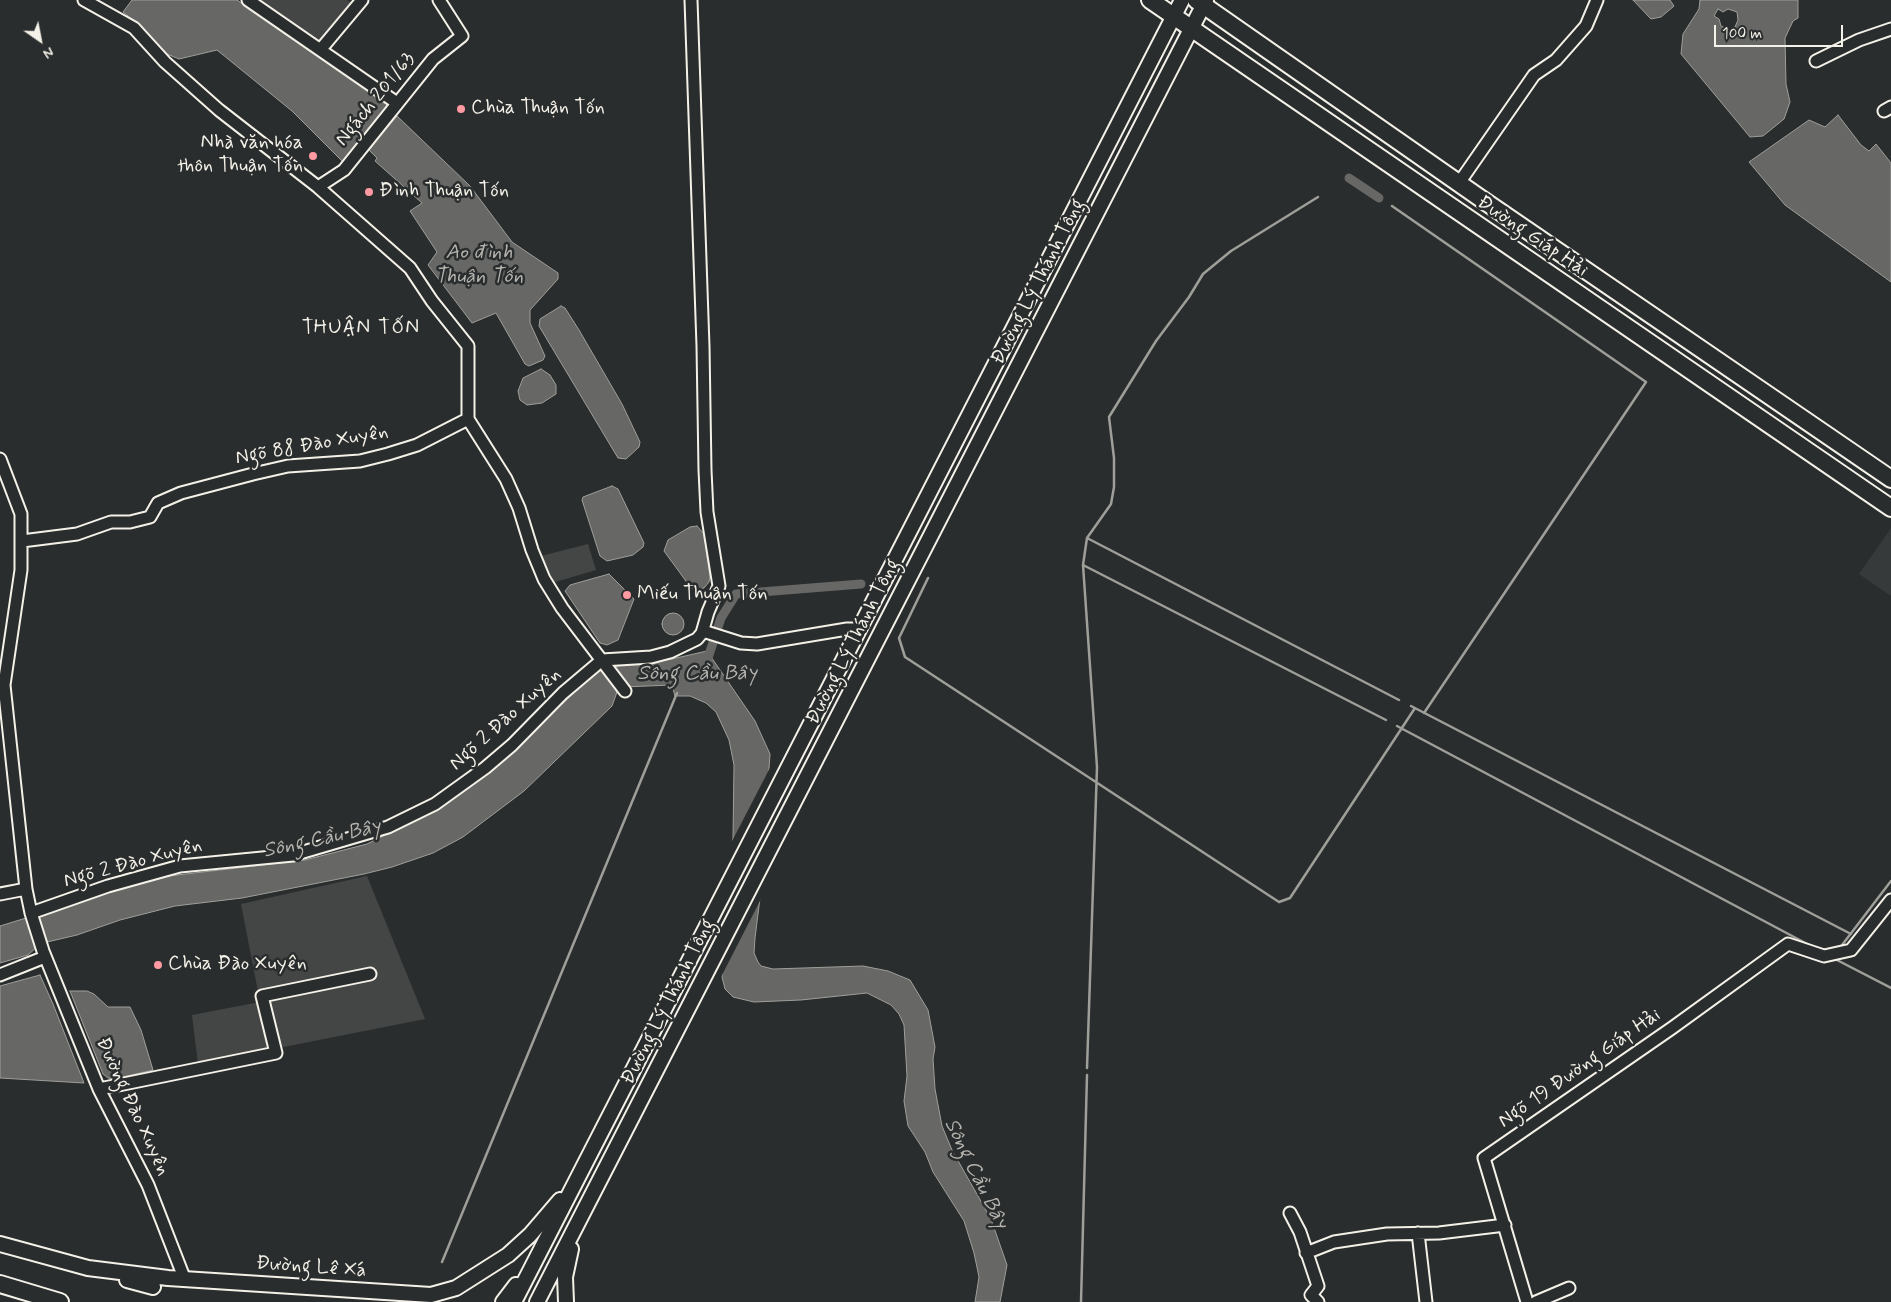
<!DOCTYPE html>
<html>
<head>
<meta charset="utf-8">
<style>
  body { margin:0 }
  #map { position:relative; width:1891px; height:1302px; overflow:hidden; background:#2a2d2e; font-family:Mynerve,sans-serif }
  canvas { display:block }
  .north { position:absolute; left:15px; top:15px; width:50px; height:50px; -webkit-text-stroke:4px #2a2d2e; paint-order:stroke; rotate:147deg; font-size:14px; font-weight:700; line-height:20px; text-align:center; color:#f4f1e8 }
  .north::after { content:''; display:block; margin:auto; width:18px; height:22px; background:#f4f1e8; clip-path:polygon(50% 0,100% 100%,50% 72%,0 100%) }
  .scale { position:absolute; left:1714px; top:25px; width:129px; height:22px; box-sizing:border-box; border:2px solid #f4f1e8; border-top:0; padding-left:6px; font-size:15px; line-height:18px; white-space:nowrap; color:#f4f1e8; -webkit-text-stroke:4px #2a2d2e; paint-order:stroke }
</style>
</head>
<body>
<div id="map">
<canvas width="1891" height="1302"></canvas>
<div class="north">N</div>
<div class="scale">100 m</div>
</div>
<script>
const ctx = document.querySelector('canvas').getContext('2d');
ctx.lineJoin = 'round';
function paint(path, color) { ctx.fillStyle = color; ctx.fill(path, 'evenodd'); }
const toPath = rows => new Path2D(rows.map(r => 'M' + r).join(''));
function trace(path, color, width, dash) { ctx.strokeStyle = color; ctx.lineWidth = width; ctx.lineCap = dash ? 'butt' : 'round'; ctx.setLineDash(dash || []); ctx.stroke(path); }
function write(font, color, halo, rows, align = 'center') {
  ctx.font = font + ' Mynerve,sans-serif'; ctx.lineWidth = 5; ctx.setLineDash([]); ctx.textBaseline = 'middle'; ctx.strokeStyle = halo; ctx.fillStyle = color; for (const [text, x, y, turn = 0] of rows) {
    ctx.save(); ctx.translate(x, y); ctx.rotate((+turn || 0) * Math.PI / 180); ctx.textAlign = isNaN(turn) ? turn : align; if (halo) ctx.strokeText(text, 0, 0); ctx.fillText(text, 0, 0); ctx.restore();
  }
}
paint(toPath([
  [1891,528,1891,596,1859,574]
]), '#373a3a');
paint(toPath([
  [252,0,347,0,352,3,322,42],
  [588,544,596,570,552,583,541,556],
  [367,876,425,1019,198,1064,192,1015,260,1002,241,904]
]), '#444645');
const water = toPath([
  [132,0,237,0,389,105,344,163,292,111,217,50,179,59,167,54,141,26,123,12,132,0],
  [1633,0,1670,0,1674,6,1661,17,1651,19,1633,0],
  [1700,0,1798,0,1798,18,1793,21,1785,38,1786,84,1790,102,1784,119,1763,136,1750,137,1681,54,1683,34,1699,9,1700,0],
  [1718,9,1723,12,1728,9,1737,12,1738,20,1735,27,1729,30,1721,26,1719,19,1714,16,1718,9],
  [1838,115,1861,145,1869,151,1876,144,1891,163,1891,282,1785,205,1749,162,1809,120,1825,127,1838,115],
  [397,116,470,186,512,242,558,273,558,279,530,310,530,323,545,356,543,360,529,366,525,364,496,313,472,323,428,265,437,252,410,211,422,203,375,161,377,158,369,150,397,116],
  [561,306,565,308,579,330,622,404,640,442,639,447,626,459,618,458,539,326,540,319,561,306],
  [541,369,550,375,556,385,556,394,542,403,527,405,520,400,518,391,523,378,541,369],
  [612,486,618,489,644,543,643,547,633,555,607,561,600,556,582,500,583,497,612,486],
  [697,526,704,534,710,577,709,582,704,588,697,590,691,588,664,551,668,540,690,527,697,526],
  [609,574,634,599,618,640,607,645,600,643,565,591,570,585,609,574],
  '662 624a11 11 0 1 1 22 0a11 11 0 1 1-22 0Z',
  [707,651,755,721,770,754,760,898,755,938,754,953,758,962,761,966,773,969,863,966,888,971,910,980,928,1010,935,1047,933,1059,935,1089,942,1126,952,1150,991,1219,1007,1265,1000,1302,975,1302,979,1277,974,1253,964,1221,933,1172,925,1152,908,1126,904,1101,907,1076,904,1025,899,1014,891,1005,867,993,801,1000,754,1002,733,997,725,989,722,977,733,838,734,765,729,740,716,712,706,703,690,696,675,696,672,685,623,687,617,692,612,706,524,791,463,837,433,853,392,867,364,874,242,898,175,906,120,920,77,935,47,942,38,946,28,955,0,963,0,926,160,877,305,860,367,844,438,809,483,777,601,668,672,659,707,651],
  [40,975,53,1004,84,1083,0,1078,0,986,40,975],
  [70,991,87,991,94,994,108,1007,130,1007,141,1030,153,1070,114,1079,108,1078,103,1074,70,991]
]);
paint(water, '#676866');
trace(water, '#9f9f9a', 1);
paint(toPath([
  [773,762,763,895,720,979,729,847]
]), '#2a2d2e');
trace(toPath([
  [1392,206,1646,382,1424,713],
  [1087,538,1399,700],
  [1083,565,1386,720],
  [928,578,899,638,905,657,1279,902,1290,898,1415,708],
  [1411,706,1851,934],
  [1397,726,1811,946],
  [1839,949,1891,881],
  [1835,959,1891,988],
  [1087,1068,1097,767,1083,565,1087,538,1111,504,1114,487,1114,458,1109,417,1156,341,1189,297,1203,274,1231,251,1318,197],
  [442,1262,677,693],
  [1081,1302,1087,1075]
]), '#9f9f9a', 2.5);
trace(toPath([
  [1349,178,1379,198],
  [706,664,721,618,736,594,861,584]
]), '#676866', 9);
const minor = toPath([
  [84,0,134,28,165,62,219,110,318,187,410,268,432,301,468,346,468,419,506,479,519,508,532,550,544,579,562,608,625,691],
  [248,0,397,103],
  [321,49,362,0],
  [1816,61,1859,40,1891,29],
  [1884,111,1891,107],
  [1459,183,1534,75,1556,60,1586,26,1597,0],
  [318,187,344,170,433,59,462,36,439,0],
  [0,459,21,514,21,570,4,685,26,889,31,913,43,951,99,1089,148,1185,185,1280],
  [22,541,77,534,111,522,130,522,150,517,158,503,181,493,253,474,288,466,360,461,388,454,417,445,468,419],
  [703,631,741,643,757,644,847,629,859,629],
  [602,660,651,657,670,652,697,639,702,633,708,612,719,586,707,512,705,470,703,346,691,0],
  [0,894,26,889],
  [31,913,108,886,180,866,293,855,388,827,435,804,485,768,512,745,563,693,602,660],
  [0,975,45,957],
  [99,1089,276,1053,262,996,370,974],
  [1290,1213,1300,1232,1318,1286,1311,1295,1318,1302],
  [1418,1233,1426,1302],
  [1306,1253,1334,1242,1387,1234,1439,1233,1505,1225],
  [1527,1302,1484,1158,1672,1028,1788,944,1824,956,1851,950,1891,900],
  [1536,1302,1569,1288]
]);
const major = toPath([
  [0,1244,88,1268,168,1278,431,1295,456,1288,508,1255,530,1235,560,1200],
  [127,1280,153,1287],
  [503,1302,516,1285],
  [514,1302,1182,0],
  [537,1302,1206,0],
  [566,1302,565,1277,571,1249]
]);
const highway = toPath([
  [1150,0,1891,508],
  [1196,0,1480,198,1891,479],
  [0,1284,60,1302]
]);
trace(minor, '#f4f1e8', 15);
trace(major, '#f4f1e8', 18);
trace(highway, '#f4f1e8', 20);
trace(minor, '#2a2d2e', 11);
trace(major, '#2a2d2e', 14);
trace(highway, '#2a2d2e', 16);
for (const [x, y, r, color] of [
  [461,109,5,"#ff9aa2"],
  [313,156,5,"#ff9aa2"],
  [369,192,5,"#ff9aa2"],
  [627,595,5,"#ff9aa2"],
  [158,965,5,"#ff9aa2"]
]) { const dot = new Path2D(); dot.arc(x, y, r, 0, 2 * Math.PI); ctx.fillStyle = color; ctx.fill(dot); trace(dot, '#2a2d2e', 2); }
write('20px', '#f4f1e8', '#2a2d2e', [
  ["Ngách 201/63",376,100,-51],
  ["Đường Giáp Hải",1532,237,34],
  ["Đường Lý Thánh Tông",1039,282,-63],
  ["Ngõ 88 Đào Xuyên",312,446,-10],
  ["Đường Lý Thánh Tông",854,642,-63],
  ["Ngõ 2 Đào Xuyên",506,720,-42],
  ["Ngõ 2 Đào Xuyên",133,864,-15],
  ["Đường Lý Thánh Tông",669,1002,-63],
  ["Ngõ 19 Đường Giáp Hải",1580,1069,-35],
  ["Đường Đào Xuyên",132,1107,65],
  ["Đường Lê Xá",311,1268,4]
]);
write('20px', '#f4f1e8', '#2a2d2e', [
  ["Chùa Thuận Tốn",471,109],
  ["Nhà văn hóa",303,144,"right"],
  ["thôn Thuận Tốn",303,167,"right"],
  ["Đình Thuận Tốn",379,192],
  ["Miếu Thuận Tốn",637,595],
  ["Chùa Đào Xuyên",168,965]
], 'left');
write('italic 21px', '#b5b3ae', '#2a2d2e', [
  ["Ao đình",479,254],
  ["Thuận Tốn",479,278],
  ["Sông Cầu Bây",697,675],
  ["Sông Cầu Bây",322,840,-12],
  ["Sông Cầu Bây",975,1174,64]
]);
ctx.letterSpacing = '1px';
write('21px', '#f4f1e8', '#2a2d2e', [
  ["THUẬN TỐN",361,329]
]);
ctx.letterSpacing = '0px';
</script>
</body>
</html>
